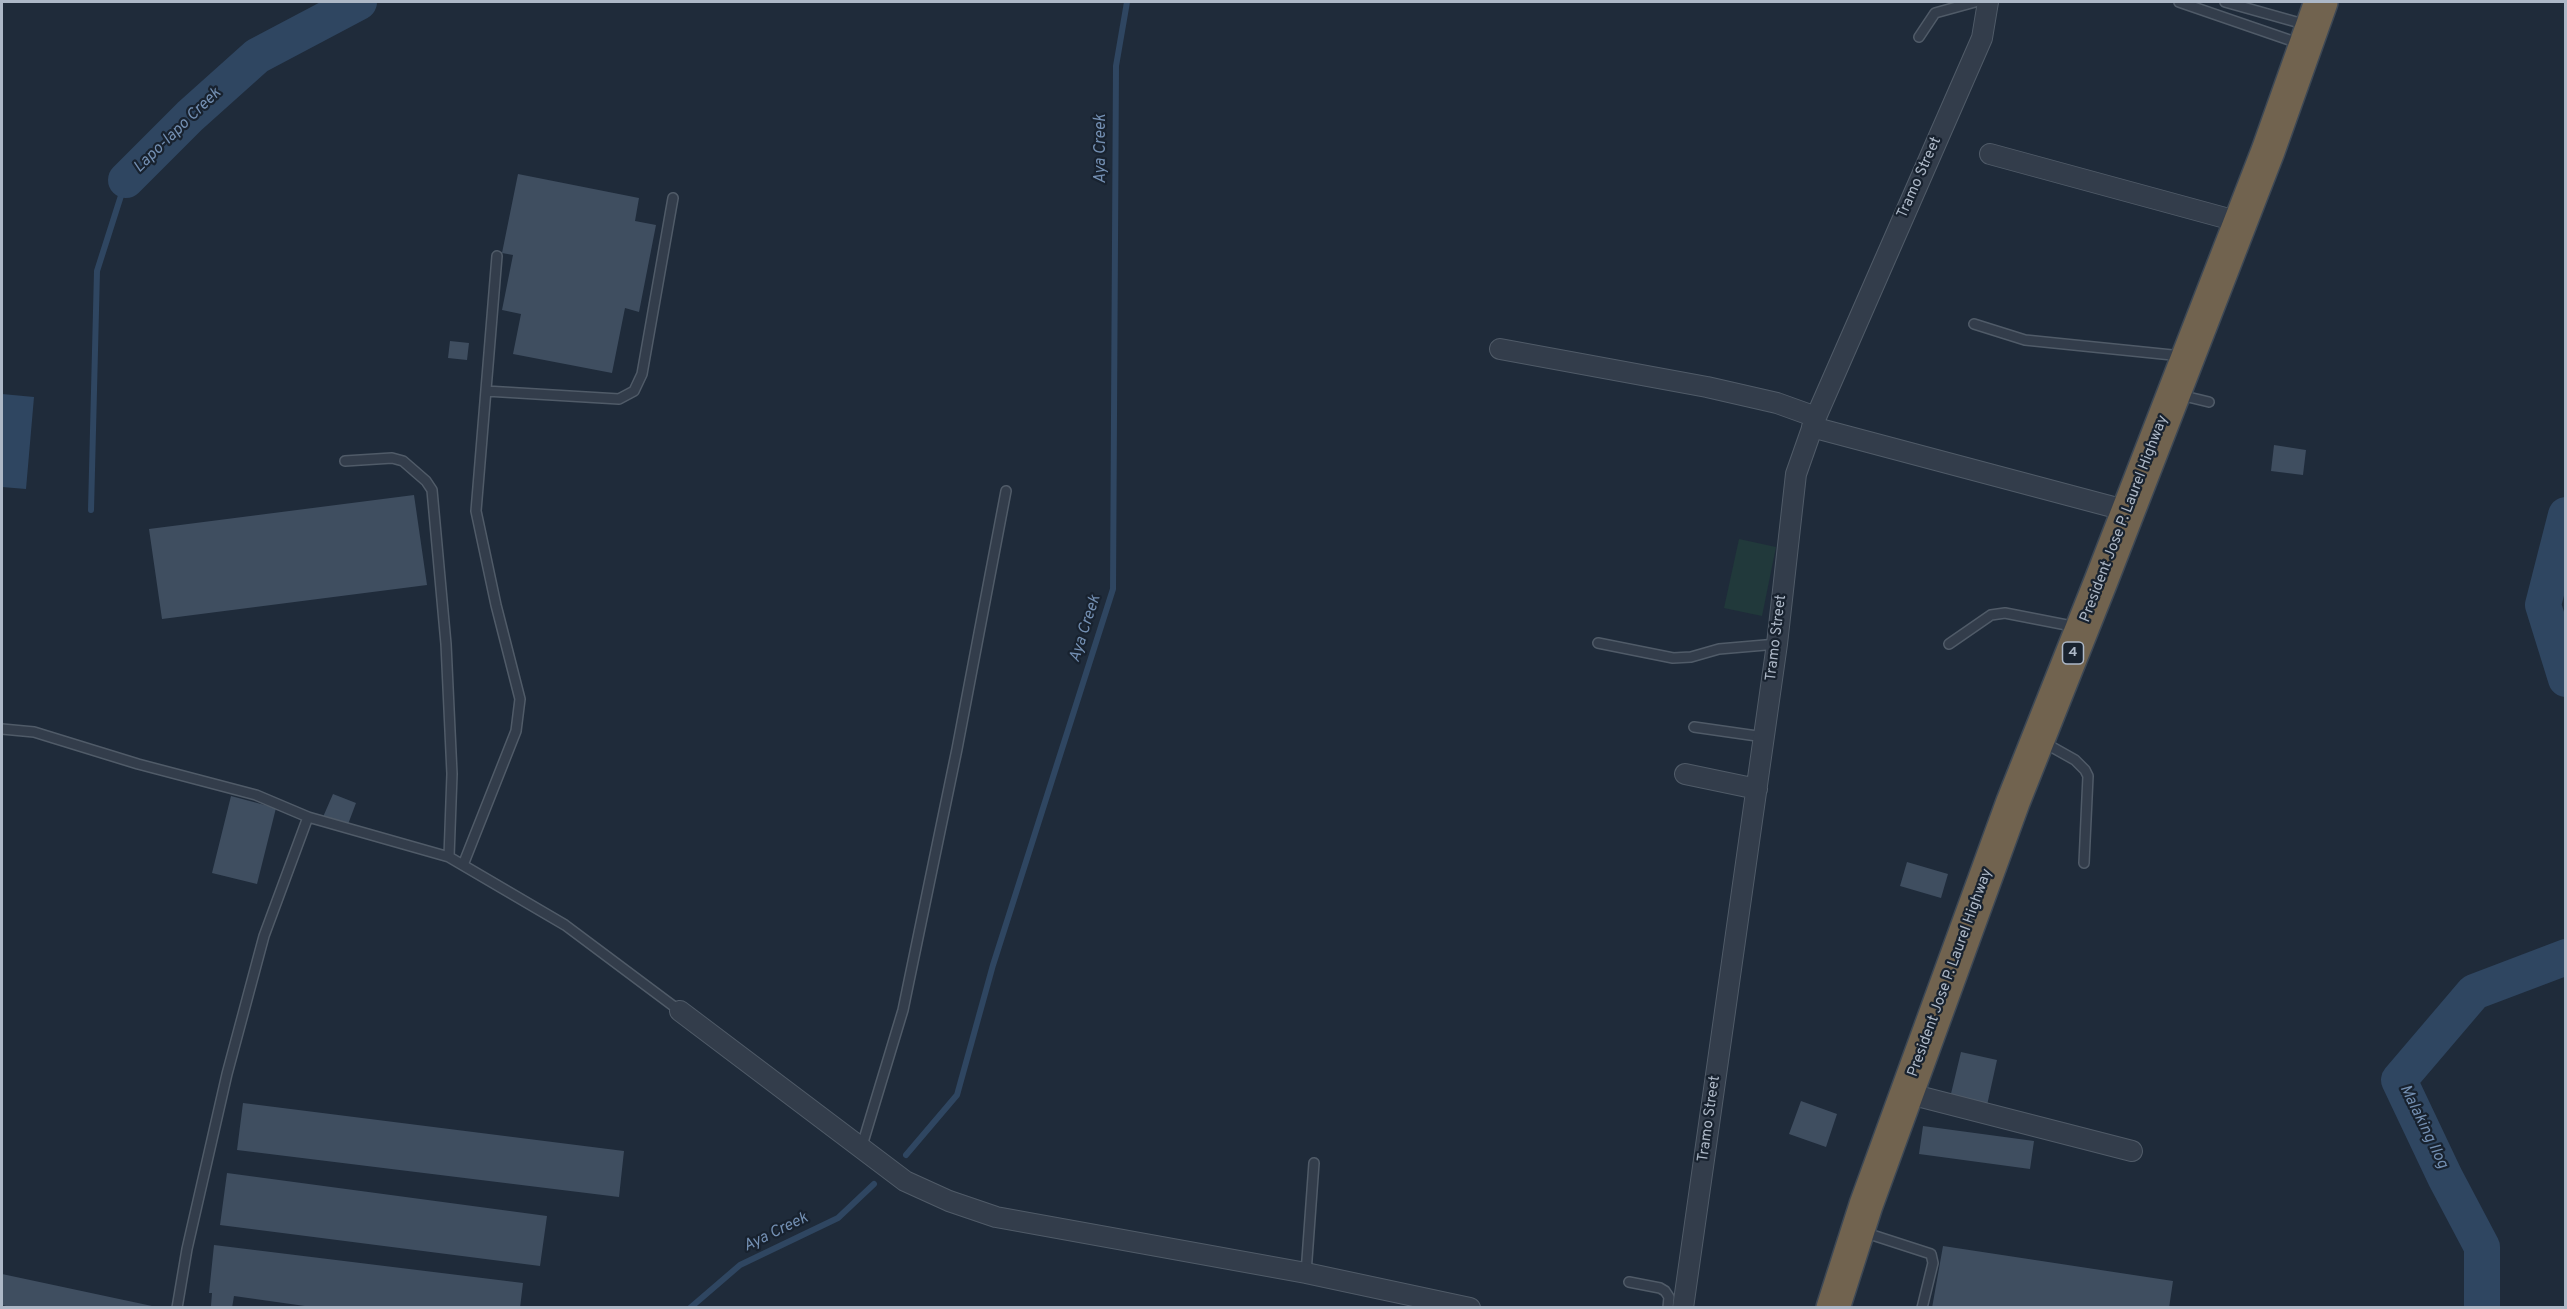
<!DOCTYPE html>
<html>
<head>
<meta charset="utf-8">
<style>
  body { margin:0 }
  #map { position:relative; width:2567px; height:1309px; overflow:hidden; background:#1f2b3a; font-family:Overpass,sans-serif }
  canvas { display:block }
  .frame { position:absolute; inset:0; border:3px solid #adb8c7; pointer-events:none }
</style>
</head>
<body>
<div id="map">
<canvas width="2567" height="1309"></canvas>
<div class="frame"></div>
</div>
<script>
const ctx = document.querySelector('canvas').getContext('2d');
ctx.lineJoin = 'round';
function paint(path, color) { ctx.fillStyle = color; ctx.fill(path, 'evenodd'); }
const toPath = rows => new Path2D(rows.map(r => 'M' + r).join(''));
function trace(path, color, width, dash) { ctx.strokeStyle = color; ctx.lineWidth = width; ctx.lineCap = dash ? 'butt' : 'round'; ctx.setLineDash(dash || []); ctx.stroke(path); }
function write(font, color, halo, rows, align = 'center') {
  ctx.font = font + ' Overpass,sans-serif'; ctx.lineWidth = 4.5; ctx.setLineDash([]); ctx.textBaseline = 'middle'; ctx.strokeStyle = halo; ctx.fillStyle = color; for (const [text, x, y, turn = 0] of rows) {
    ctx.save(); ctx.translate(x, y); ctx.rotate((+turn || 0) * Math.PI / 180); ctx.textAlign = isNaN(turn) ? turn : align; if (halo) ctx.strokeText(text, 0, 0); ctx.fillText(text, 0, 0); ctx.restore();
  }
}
paint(toPath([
  [1739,539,1776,547,1762,616,1724,608]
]), '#21393b');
paint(toPath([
  [2,394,34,397,26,489,2,487]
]), '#2f4661');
trace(toPath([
  [91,510,97,271,126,180],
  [906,1155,957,1095,993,965,1113,589,1116,66,1127,2],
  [690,1308,740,1265,838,1218,874,1184]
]), '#2f4661', 6);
trace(toPath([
  [126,180,190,116,257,56,359,2],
  [2566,515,2543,605,2566,679],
  [2482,1308,2482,1247,2445,1177,2399,1080,2474,992,2566,957]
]), '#2f4661', 36);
paint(toPath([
  [518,174,639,198,635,221,656,225,639,312,625,308,612,373,513,354,521,314,502,310,513,255,502,253],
  [450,341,469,343,467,360,448,358],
  [2274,445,2306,450,2303,475,2271,471],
  [414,495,427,585,162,619,149,529],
  [333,794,356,803,347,827,323,817],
  [231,796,276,808,257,884,212,873],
  [1907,862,1948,874,1941,898,1900,886],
  [1961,1052,1997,1060,1986,1110,1949,1102],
  [1801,1101,1837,1114,1826,1147,1789,1134],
  [243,1103,624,1151,619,1197,237,1150],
  [1923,1126,2034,1141,2030,1169,1919,1154],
  [227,1173,547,1216,540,1266,220,1225],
  [214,1245,523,1283,520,1308,319,1308,234,1296,232,1308,211,1306,212,1293,209,1293],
  [1943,1246,2173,1281,2169,1308,1932,1308],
  [2,1274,152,1306,152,1308,14,1308,2,1305]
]), '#3f4e60');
const lane = toPath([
  [2179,2,2301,44],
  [2225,2,2307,25],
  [1919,37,1935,13,1975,2],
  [1974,324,2025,340,2182,356],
  [486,391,619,399,634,391,642,374,673,198],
  [2180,395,2209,402],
  [345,461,392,458,403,461,426,481,432,490,446,644,452,774,449,857],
  [1598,643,1673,658,1691,657,1719,649,1777,644],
  [1949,644,1991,615,2005,613,2077,627],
  [1694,727,1764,737],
  [2,729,34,732,138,764,256,795,308,817,449,857,565,925,680,1011],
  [2043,742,2075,760,2085,770,2088,776,2084,863],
  [463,865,516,731,520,699,496,605,476,511,497,256],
  [861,1149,903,1010,957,749,1006,491],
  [1863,1232,1931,1254,1933,1263,1922,1308],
  [1306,1273,1314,1163],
  [1629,1282,1660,1288,1665,1291,1669,1297,1668,1308],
  [177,1308,187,1249,227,1074,264,936,308,817]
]);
const street = toPath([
  [1990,154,2240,222],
  [1500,349,1707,387,1777,403,1816,417],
  [1812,427,2128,511],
  [1685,774,1757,789],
  [680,1011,905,1181,949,1201,996,1217,1306,1273,1470,1308],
  [1906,1093,2132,1151],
  [1683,1308,1777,644,1796,474,1816,417,1982,38,1988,2]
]);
const highway = toPath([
  [1833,1308,1866,1205,2013,802,2101,581,2268,151,2321,2]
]);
trace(lane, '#505b68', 12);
trace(street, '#505b68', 22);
trace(highway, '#3d4855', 36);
trace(lane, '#333d4b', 9);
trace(street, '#333d4b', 20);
trace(highway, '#71634f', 33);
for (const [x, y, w] of [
  [2073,653,21]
]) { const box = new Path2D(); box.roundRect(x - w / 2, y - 11, w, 22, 4.5); ctx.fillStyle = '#18222f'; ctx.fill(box); trace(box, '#adb8c7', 1.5); }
write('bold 14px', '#adb8c7', null, [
  ["4",2073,653]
]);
write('15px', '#adb8c7', '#18222f', [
  ["Tramo Street",1920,178,-66],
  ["President Jose P. Laurel Highway",2125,519,-69],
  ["Tramo Street",1777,638,-83],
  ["President Jose P. Laurel Highway",1951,973,-70],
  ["Tramo Street",1710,1119,-82]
]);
write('italic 16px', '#738fb2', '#18222f', [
  ["Lapo-lapo Creek",178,131,-44],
  ["Aya Creek",1102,149,-90],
  ["Aya Creek",1086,629,-72],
  ["Malaking Ilog",2423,1127,64],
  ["Aya Creek",776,1233,-26]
]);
</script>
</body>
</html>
